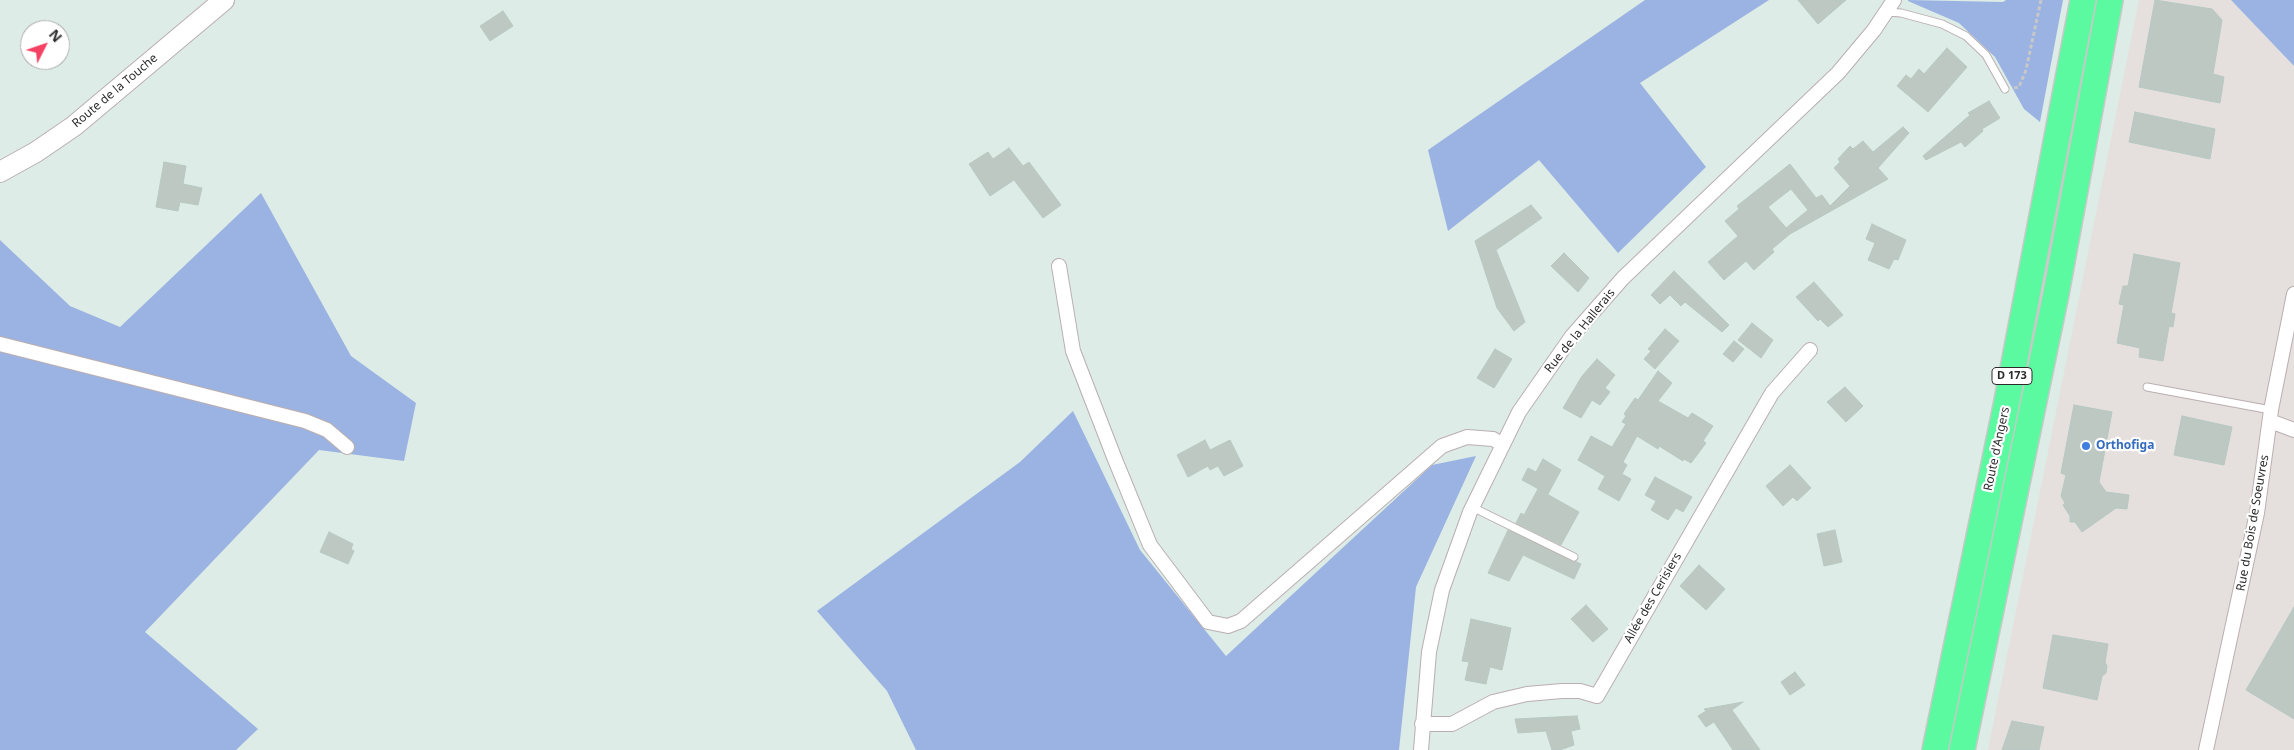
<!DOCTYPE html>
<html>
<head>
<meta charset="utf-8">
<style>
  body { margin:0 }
  #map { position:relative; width:2294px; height:750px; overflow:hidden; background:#ddece6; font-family:"Noto Sans",sans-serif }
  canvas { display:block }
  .north { position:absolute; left:20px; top:20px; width:50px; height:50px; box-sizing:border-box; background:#fff; border:1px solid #aaa; border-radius:50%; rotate:49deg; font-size:14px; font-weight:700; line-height:20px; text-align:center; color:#2b2b2b }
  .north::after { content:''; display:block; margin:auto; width:18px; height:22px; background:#f54163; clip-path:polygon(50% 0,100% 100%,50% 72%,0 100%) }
</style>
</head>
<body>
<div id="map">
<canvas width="2294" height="750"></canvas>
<div class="north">N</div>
</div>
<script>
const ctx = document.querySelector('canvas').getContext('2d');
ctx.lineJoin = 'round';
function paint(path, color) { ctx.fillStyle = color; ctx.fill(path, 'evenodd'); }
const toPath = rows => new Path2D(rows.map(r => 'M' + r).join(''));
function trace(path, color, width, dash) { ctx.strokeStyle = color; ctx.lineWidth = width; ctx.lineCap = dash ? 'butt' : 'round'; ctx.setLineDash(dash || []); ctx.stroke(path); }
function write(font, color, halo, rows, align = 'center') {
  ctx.font = font + ' "Noto Sans",sans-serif'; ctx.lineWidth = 4.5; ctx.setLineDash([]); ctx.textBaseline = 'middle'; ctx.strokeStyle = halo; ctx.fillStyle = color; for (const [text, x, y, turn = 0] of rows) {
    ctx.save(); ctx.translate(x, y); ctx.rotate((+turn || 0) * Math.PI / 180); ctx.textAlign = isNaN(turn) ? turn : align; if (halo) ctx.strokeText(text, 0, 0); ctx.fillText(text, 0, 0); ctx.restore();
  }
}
paint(toPath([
  [2139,0,2231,0,2294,66,2294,750,1988,750]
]), '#e5e0de');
paint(toPath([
  [1645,0,1769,0,1640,83,1706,167,1618,253,1539,160,1448,231,1428,150],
  [1908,0,2003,2,2006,0,2063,0,2040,122,2024,109,1995,57,1959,23,1908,1],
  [2231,0,2294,0,2294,66],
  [261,193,351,356,416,403,404,461,319,450,145,632,258,729,236,750,0,750,0,240,70,306,120,327],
  [1073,411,1140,550,1226,656,1432,465,1476,456,1416,587,1399,750,916,750,887,691,817,611,1020,462]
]), '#9bb3e2');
const building = toPath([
  [1798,0,1846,0,1818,24,1798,0],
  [2155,0,2212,9,2222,20,2213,74,2224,77,2220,103,2139,87,2155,0],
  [503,11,513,26,490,41,480,26,503,11],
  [1947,48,1967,67,1928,112,1897,86,1906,75,1911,79,1919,69,1924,74,1947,48],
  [1989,101,2000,118,1982,129,1983,131,1965,147,1961,142,1926,160,1923,156,1970,115,1968,113,1989,101],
  [2135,112,2215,129,2210,159,2129,142,2135,112],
  [1903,127,1909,133,1878,168,1888,179,1790,234,1772,249,1774,252,1754,270,1746,261,1724,280,1708,262,1738,236,1725,221,1739,209,1737,206,1790,164,1816,198,1822,195,1830,206,1850,186,1834,168,1840,162,1838,159,1850,146,1853,149,1863,141,1873,152,1903,127],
  [1791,189,1808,210,1786,228,1788,230,1768,207,1791,189],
  [1009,148,1023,166,1029,162,1061,205,1043,218,1014,180,990,196,969,164,988,152,993,159,1009,148],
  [164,162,186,166,183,184,202,188,198,205,180,202,178,211,156,207,164,162],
  [1531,205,1542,218,1496,250,1525,322,1514,331,1497,308,1475,241,1531,205],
  [1872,224,1906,240,1898,260,1894,259,1889,269,1868,260,1875,243,1866,239,1872,224],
  [1564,253,1589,278,1578,292,1551,266,1564,253],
  [2134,254,2180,263,2171,313,2175,314,2173,327,2169,326,2163,361,2139,357,2140,348,2117,343,2124,305,2119,304,2123,286,2128,286,2134,254],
  [1674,271,1729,325,1722,332,1685,302,1681,306,1670,295,1660,304,1651,295,1674,271],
  [1814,282,1843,315,1828,327,1820,319,1818,321,1796,297,1814,282],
  [1752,323,1773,340,1761,358,1738,340,1752,323],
  [1665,329,1679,341,1655,369,1644,359,1651,351,1648,349,1665,329],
  [1734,341,1744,349,1733,362,1723,354,1734,341],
  [1495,349,1512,359,1494,388,1477,378,1495,349],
  [1597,359,1615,375,1605,388,1610,392,1600,405,1592,400,1581,418,1563,408,1582,376,1597,359],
  [1658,371,1672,383,1658,401,1688,418,1692,413,1713,426,1703,441,1706,443,1691,463,1684,459,1683,461,1659,446,1658,449,1637,436,1623,462,1627,465,1622,474,1631,479,1619,501,1598,489,1605,476,1578,460,1591,436,1612,447,1626,424,1622,422,1626,416,1624,414,1635,398,1638,400,1658,371],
  [1845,387,1863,406,1846,422,1827,402,1845,387],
  [2074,405,2112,412,2099,482,2106,492,2129,495,2127,509,2116,508,2082,532,2075,522,2070,522,2070,516,2063,505,2065,503,2061,496,2066,475,2061,473,2074,405],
  [2182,416,2232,427,2224,465,2174,455,2182,416],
  [1205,440,1210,450,1230,440,1243,466,1224,476,1218,466,1210,470,1208,466,1188,477,1177,455,1205,440],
  [1543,459,1561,470,1548,494,1522,480,1528,468,1536,472,1543,459],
  [1790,465,1811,488,1797,501,1793,497,1783,506,1766,486,1790,465],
  [1655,477,1692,497,1683,512,1676,508,1668,520,1651,510,1656,501,1645,495,1655,477],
  [1538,489,1579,512,1561,545,1516,523,1521,513,1524,515,1538,489],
  [1508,530,1581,564,1574,579,1523,555,1509,581,1488,573,1508,530],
  [1835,530,1842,562,1824,566,1817,534,1835,530],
  [329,532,353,544,351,549,354,551,348,564,320,552,329,532],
  [1699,565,1725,589,1706,610,1680,586,1699,565],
  [1586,605,1608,629,1593,642,1571,619,1586,605],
  [2294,607,2294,719,2246,690,2294,607],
  [1471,619,1511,628,1502,670,1490,667,1486,684,1465,680,1469,662,1462,661,1471,619],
  [2053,635,2108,644,2105,662,2107,666,2106,673,2102,676,2097,700,2043,688,2053,635],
  [1795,672,1805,685,1790,695,1781,682,1795,672],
  [1743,702,1732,710,1760,750,1733,750,1714,722,1706,727,1698,716,1706,711,1704,709,1743,702],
  [1577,716,1580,729,1571,731,1574,745,1560,750,1552,750,1546,731,1518,733,1515,719,1577,716],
  [2012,721,2044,727,2039,750,2002,750,2012,721]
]);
paint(building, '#bdc8c3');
trace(building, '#b7c8c2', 1);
const lane = toPath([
  [1887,12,1901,13,1942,24,1966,36,1986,55,2005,89],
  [2147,387,2271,410],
  [1472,507,1574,557]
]);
const street = toPath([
  [1059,266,1073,351,1114,457,1150,545,1208,622,1228,626,1241,621,1442,446,1467,437,1493,439,1502,444],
  [0,344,305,421,327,430,347,447],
  [2270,421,2294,430],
  [1422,724,1452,724,1493,702,1527,694,1562,691,1580,691,1597,696,1772,393,1810,350],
  [1421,750,1429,652,1442,590,1470,512,1519,412,1572,336,1623,278,1838,73,1874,30,1894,0],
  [2206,750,2257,513,2271,410,2294,294]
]);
const secondary = toPath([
  [0,172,36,152,74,126,224,0]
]);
const highway = toPath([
  [1935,750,2006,406,2083,0],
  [1962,750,2056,294,2110,0]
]);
trace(lane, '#bbaeb0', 9);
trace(street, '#bbaeb0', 16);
trace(secondary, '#bbaeb0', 22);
trace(highway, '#c8c8c8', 28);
trace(toPath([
  [2014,88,2019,87,2026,70,2041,0]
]), '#c8c8c8', 3, [4, 2.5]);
trace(lane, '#fff', 7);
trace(street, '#fff', 14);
trace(secondary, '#fff', 20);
trace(highway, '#5bfaa0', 25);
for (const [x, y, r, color] of [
  [2086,446,5,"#3f7fe0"]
]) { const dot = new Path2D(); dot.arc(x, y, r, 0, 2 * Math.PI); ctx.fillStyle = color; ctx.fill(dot); trace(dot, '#fff', 2); }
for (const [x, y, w] of [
  [2012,376,40]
]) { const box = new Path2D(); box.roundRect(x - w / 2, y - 8.5, w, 17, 4); ctx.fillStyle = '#fff'; ctx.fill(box); trace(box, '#2b2b2b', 1); }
write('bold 11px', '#2b2b2b', null, [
  ["D 173",2012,376]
]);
write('12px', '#2b2b2b', '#fff', [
  ["Route de la Touche",115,91,-40],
  ["Rue de la Hallerais",1580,331,-51],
  ["Route d'Angers",1997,449,-78],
  ["Rue du Bois de Soeuvres",2253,523,-80],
  ["Allée des Cerisiers",1653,598,-60]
]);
write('bold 12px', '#366cbe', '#fff', [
  ["Orthofiga",2096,446]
], 'left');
</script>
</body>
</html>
